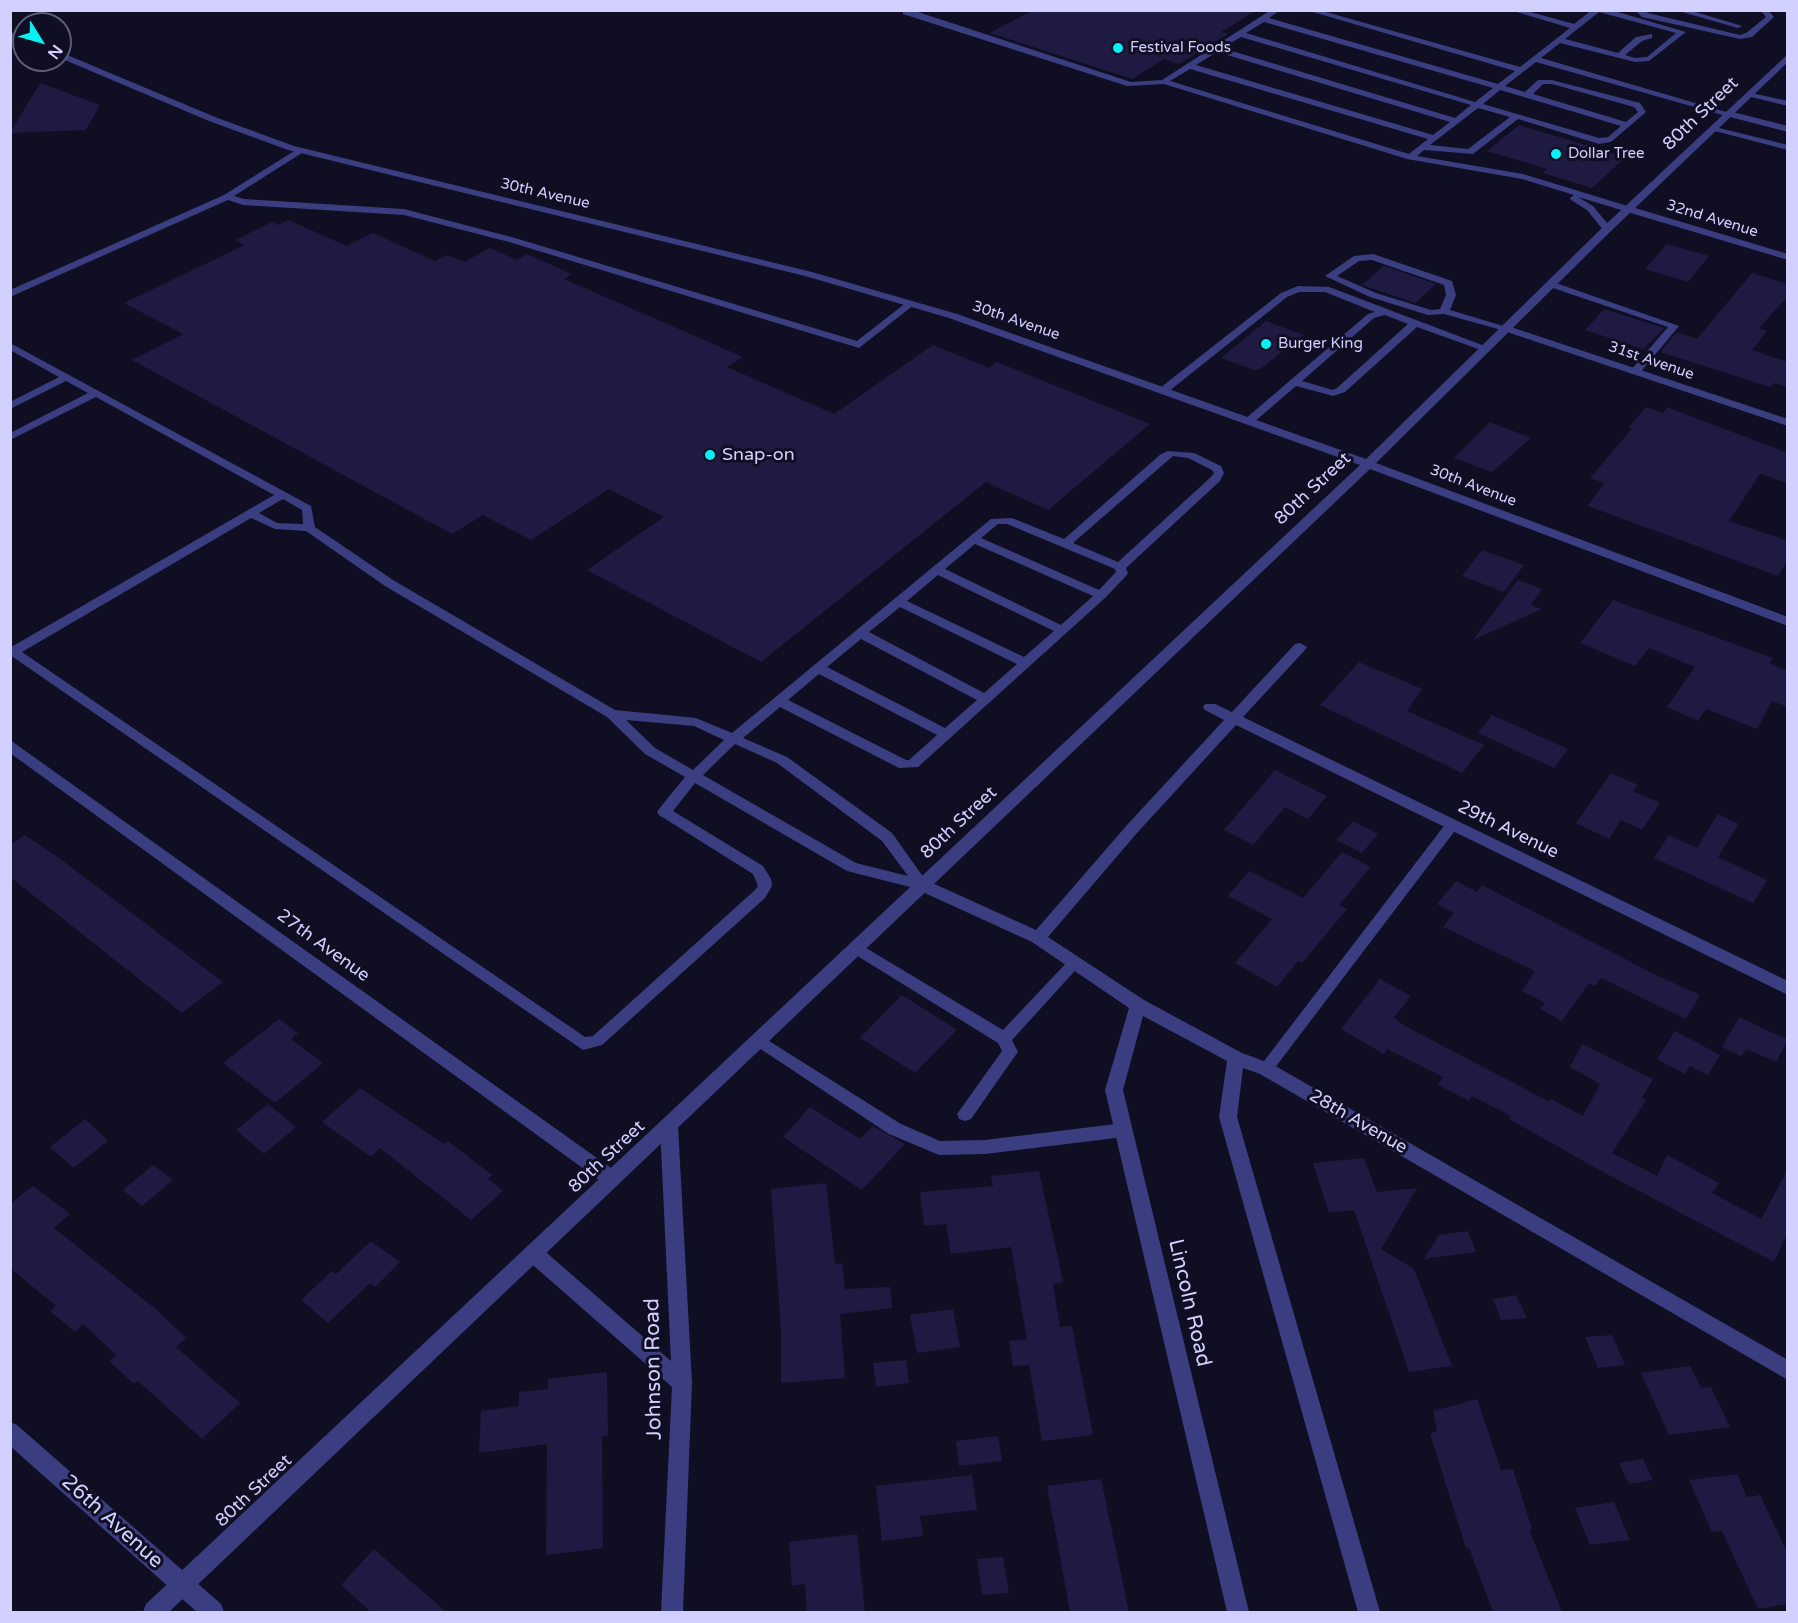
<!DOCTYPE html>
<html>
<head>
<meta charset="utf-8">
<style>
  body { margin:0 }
  #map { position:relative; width:1798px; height:1623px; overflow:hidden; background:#100e22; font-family:"Varela Round",sans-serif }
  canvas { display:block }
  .frame { position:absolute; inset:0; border:12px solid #d1d0fe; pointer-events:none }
  .north { position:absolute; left:12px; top:12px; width:60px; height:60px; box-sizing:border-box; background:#100e22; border:2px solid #5d5c7a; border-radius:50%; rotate:127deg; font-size:16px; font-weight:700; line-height:24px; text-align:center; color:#d1d0fe }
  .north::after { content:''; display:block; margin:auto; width:21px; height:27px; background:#05f1f5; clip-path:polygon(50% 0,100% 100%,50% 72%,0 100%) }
</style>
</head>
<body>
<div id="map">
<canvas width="1798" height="1623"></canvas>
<div class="frame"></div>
<div class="north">N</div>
</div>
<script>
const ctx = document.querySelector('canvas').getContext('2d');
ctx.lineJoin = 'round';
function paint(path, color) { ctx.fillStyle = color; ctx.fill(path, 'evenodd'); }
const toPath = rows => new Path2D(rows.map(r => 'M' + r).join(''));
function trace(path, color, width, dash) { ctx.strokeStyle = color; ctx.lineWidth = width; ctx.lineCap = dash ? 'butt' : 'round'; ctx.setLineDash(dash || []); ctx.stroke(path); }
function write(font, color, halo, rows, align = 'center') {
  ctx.font = font + ' "Varela Round",sans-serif'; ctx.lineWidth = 6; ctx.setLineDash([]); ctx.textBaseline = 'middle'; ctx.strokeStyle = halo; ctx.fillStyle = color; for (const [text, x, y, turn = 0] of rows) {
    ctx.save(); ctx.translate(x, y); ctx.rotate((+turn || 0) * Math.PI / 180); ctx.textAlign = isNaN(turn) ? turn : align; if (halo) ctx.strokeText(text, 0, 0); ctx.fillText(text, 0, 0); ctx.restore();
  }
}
paint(toPath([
  [1033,10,1257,10,1221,32,1228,34,1179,64,1164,59,1132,79,990,33],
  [40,83,100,105,86,130,10,133],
  [1519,125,1626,157,1592,188,1543,173,1547,169,1487,151],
  [288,220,347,246,373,233,435,261,447,255,464,262,490,248,517,260,527,254,572,274,564,279,743,357,727,367,834,414,933,345,989,368,997,362,1150,424,1048,510,986,482,761,662,587,570,664,517,609,489,531,540,483,515,452,534,132,360,183,334,124,303,245,245,235,240,272,222,278,225],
  [1667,244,1709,256,1688,282,1645,269],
  [1384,266,1436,284,1415,303,1362,285],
  [1752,273,1788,284,1788,296,1759,328,1767,331,1752,350,1788,362,1788,387,1774,383,1770,387,1660,352,1677,332,1697,339],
  [1604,309,1661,327,1664,328,1643,349,1585,330],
  [1266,321,1304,335,1260,369,1254,370,1221,358],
  [1646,407,1663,413,1667,407,1788,453,1788,483,1760,474,1729,521,1788,541,1788,560,1778,576,1588,506,1604,483,1590,478,1632,429,1628,428],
  [1490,422,1531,438,1492,472,1454,458],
  [1482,550,1524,565,1504,592,1462,576],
  [1518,580,1542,589,1531,605,1542,609,1473,640],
  [1613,600,1773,658,1769,663,1788,671,1788,707,1772,701,1757,729,1706,709,1698,721,1667,707,1695,667,1649,648,1635,666,1580,643],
  [1359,662,1422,689,1407,711,1484,745,1462,773,1320,705],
  [1492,715,1568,749,1554,768,1478,733],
  [1275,770,1327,796,1308,819,1285,807,1253,845,1224,830],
  [1611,773,1638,785,1633,791,1660,803,1642,830,1621,820,1609,839,1576,823],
  [1718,814,1739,824,1718,857,1767,880,1753,903,1654,858,1669,835,1697,848],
  [1353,821,1378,834,1362,853,1336,840],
  [25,835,63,861,223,982,182,1013,10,877,10,845],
  [1342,852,1371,867,1339,905,1347,909,1302,963,1298,961,1277,987,1235,963,1272,919,1228,896,1249,871,1303,898],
  [1456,881,1477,892,1482,885,1658,976,1700,995,1686,1019,1601,978,1595,986,1589,983,1562,1021,1540,1009,1545,1003,1522,991,1535,971,1443,927,1454,913,1437,904],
  [1380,979,1411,996,1394,1018,1405,1026,1550,1102,1551,1099,1583,1116,1600,1084,1570,1067,1582,1044,1653,1079,1642,1098,1646,1100,1612,1153,1657,1176,1667,1155,1719,1183,1712,1193,1761,1219,1788,1169,1788,1232,1774,1262,1603,1172,1509,1119,1511,1116,1472,1096,1469,1101,1438,1085,1443,1077,1387,1049,1384,1054,1341,1029],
  [902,995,957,1030,915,1073,860,1038],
  [1739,1017,1788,1040,1776,1062,1746,1049,1741,1056,1722,1047],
  [279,1019,298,1033,291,1039,323,1063,275,1103,223,1063],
  [1675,1031,1720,1055,1708,1075,1690,1066,1685,1074,1657,1059],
  [360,1088,444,1144,448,1141,492,1175,488,1179,503,1191,471,1220,380,1148,371,1157,322,1122],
  [268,1104,296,1127,264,1154,236,1130],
  [810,1107,860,1139,873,1126,905,1144,862,1190,783,1137],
  [85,1119,108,1141,73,1168,50,1147],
  [1364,1158,1377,1192,1417,1188,1381,1249,1414,1269,1452,1366,1409,1372,1354,1210,1329,1213,1313,1163],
  [153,1165,173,1180,142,1206,123,1190],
  [1039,1171,1063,1282,1053,1284,1060,1327,1072,1326,1093,1435,1042,1441,1029,1365,1013,1366,1009,1341,1027,1339,1011,1247,951,1254,946,1224,924,1226,920,1192,993,1186,991,1176],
  [826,1183,835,1264,842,1263,845,1289,890,1287,892,1308,840,1314,845,1378,781,1383,781,1330,771,1189],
  [33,1186,70,1214,54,1228,158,1311,186,1338,176,1347,240,1403,202,1439,138,1381,134,1384,109,1361,116,1355,83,1324,75,1332,50,1311,56,1306,10,1268,10,1204],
  [1468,1231,1476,1252,1424,1259,1439,1235],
  [371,1241,400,1262,375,1287,370,1283,328,1323,301,1300,332,1271,336,1274],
  [1516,1295,1527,1318,1501,1320,1493,1299],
  [953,1309,960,1347,917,1353,910,1315],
  [1612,1335,1625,1365,1598,1368,1585,1337],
  [906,1360,909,1383,876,1387,873,1363],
  [1690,1366,1701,1388,1711,1387,1730,1427,1669,1435,1641,1373],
  [607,1372,608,1436,602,1437,603,1548,546,1555,547,1444,479,1453,481,1411,519,1406,519,1392,548,1389,548,1379],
  [1477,1399,1501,1470,1513,1469,1532,1529,1529,1529,1562,1612,1493,1612,1469,1548,1466,1548,1430,1434,1437,1431,1433,1411],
  [998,1436,1002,1461,959,1466,956,1441],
  [1643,1459,1653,1480,1629,1484,1619,1463],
  [1737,1474,1747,1497,1760,1495,1788,1554,1788,1604,1758,1609,1722,1531,1712,1532,1689,1480],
  [972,1475,977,1510,920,1516,923,1536,882,1541,876,1486],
  [1101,1479,1129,1612,1070,1612,1047,1486],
  [1614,1502,1630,1540,1590,1545,1575,1508],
  [857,1534,865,1612,807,1612,805,1584,792,1586,789,1542],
  [374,1549,446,1612,371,1612,341,1585],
  [1003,1557,1009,1593,982,1595,977,1559]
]), '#1f1a42');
paint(toPath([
  [903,10,912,10,1131,82,1162,80,1271,10,1280,10,1269,18,1498,84,1515,71,1306,10,1319,10,1520,67,1570,28,1510,10,1523,10,1574,24,1592,10,1611,10,1686,32,1649,61,1635,62,1560,43,1541,58,1733,114,1726,116,1536,62,1505,86,1525,92,1538,80,1552,80,1640,103,1646,112,1611,142,1599,144,1518,119,1473,154,1424,150,1417,156,1523,174,1631,207,1631,211,1628,212,1578,197,1593,206,1612,229,1607,232,1604,231,1587,210,1571,200,1570,198,1574,195,1522,179,1407,159,1164,84,1127,86,903,14,903,10],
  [1599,12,1676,33,1647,57,1635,58,1625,55,1642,41,1652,38,1652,34,1636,37,1618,53,1565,39,1599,12],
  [1264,22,1493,88,1475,102,1246,33,1264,22],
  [1241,37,1471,105,1455,118,1222,48,1241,37],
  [1217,52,1450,122,1433,135,1196,65,1217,52],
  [1190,69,1428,139,1409,154,1170,81,1190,69],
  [1543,84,1552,84,1634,107,1638,112,1626,122,1533,94,1543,84],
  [1500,90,1524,97,1621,126,1608,137,1599,138,1483,104,1500,90],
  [1478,108,1510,117,1468,149,1430,145,1478,108],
  [1635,10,1644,10,1648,13,1740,35,1746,33,1766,17,1760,10,1768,10,1774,17,1752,37,1740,39,1642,17,1635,10],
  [1675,10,1689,10,1742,26,1738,28,1675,10],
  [1747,92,1788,101,1788,106,1747,96,1747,92],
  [1711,126,1788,145,1788,150,1711,130,1711,126],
  [299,148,303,151,302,153,234,196,244,199,404,209,515,238,857,341,907,302,915,304,859,348,509,242,404,215,243,205,228,200,10,297,10,290,224,195,299,148],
  [1373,254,1452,281,1456,295,1450,310,1510,328,1505,331,1444,314,1428,315,1370,297,1325,276,1354,256,1373,254],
  [1372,260,1444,285,1446,295,1440,309,1431,310,1376,293,1337,276,1359,261,1372,260],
  [1547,282,1553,282,1679,326,1639,374,1631,374,1631,370,1668,327,1547,286,1547,282],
  [1298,286,1329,287,1490,348,1489,350,1481,350,1417,327,1345,392,1333,396,1296,386,1253,423,1245,423,1245,419,1368,314,1375,312,1325,292,1299,292,1287,297,1168,392,1160,392,1160,388,1281,293,1298,286],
  [1385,315,1408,324,1337,388,1333,390,1302,381,1374,318,1385,315],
  [10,343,311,506,315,527,393,580,615,710,696,718,732,733,991,519,1012,518,1064,539,1161,454,1168,451,1194,453,1221,466,1224,473,1220,481,1126,568,1128,573,1126,576,1105,598,918,767,899,768,780,707,743,738,787,757,892,833,929,885,927,889,922,890,847,871,695,783,673,811,763,866,771,879,772,886,765,898,602,1045,583,1050,10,655,10,645,13,646,274,495,96,397,10,440,10,433,88,393,66,381,10,409,10,402,59,377,10,350,10,343],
  [1173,456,1188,458,1212,470,1214,473,1211,477,1118,562,1073,543,1173,456],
  [283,499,302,510,303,524,277,523,259,513,283,499],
  [251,518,275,529,306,531,385,586,607,717,645,754,685,777,659,809,657,812,659,815,753,874,758,886,755,890,593,1036,585,1037,22,652,251,518],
  [998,524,1007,524,1115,569,1116,572,1099,590,981,538,998,524],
  [975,544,1093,596,1061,625,945,569,975,544],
  [938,575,1054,631,1024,657,907,601,938,575],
  [900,607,1017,664,984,693,869,632,900,607],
  [861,639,977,700,945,728,827,667,861,639],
  [819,674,937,735,909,760,906,760,788,700,819,674],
  [626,720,694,726,724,740,693,770,655,748,626,720],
  [735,744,777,763,882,841,908,876,856,863,703,775,735,744],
  [1452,820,1459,825,1457,828,1271,1073,1266,1075,1261,1073,1258,1069,1261,1065,1447,822,1452,820],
  [856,942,1003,1030,1070,959,1080,959,1082,963,1012,1040,1018,1052,1015,1056,971,1119,965,1121,959,1119,957,1114,1002,1051,998,1043,851,952,849,948,851,944,856,942],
  [758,1034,901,1124,940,1141,985,1140,1124,1123,1130,1125,1132,1130,1130,1135,1124,1137,985,1154,939,1155,889,1134,753,1044,750,1040,753,1036,758,1034]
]), '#3a3d80');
paint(toPath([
  [1729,111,1788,126,1788,132,1726,116,1726,112,1729,111],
  [1624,207,1632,207,1788,254,1788,260,1624,211,1624,207],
  [1505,325,1788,419,1788,426,1501,330,1499,328,1505,325],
  [1300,643,1307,647,1305,650,1243,717,1788,981,1788,995,1236,725,1137,833,1048,937,1144,1000,1242,1053,1272,1064,1788,1360,1788,1380,1260,1074,1243,1068,1237,1117,1380,1612,1358,1612,1219,1117,1227,1061,1143,1016,1123,1090,1249,1612,1227,1612,1105,1090,1129,1008,1032,942,916,889,914,885,916,881,928,881,1036,930,1127,825,1224,720,1205,710,1203,707,1205,704,1215,704,1232,712,1295,644,1300,643],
  [10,740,618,1173,621,1179,618,1185,612,1187,606,1185,10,753,10,740],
  [669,1119,675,1121,678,1126,692,1383,683,1612,661,1612,672,1387,526,1259,524,1253,526,1247,533,1245,540,1247,671,1361,660,1126,663,1121,669,1119],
  [10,1422,17,1425,221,1604,224,1612,197,1612,10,1446,10,1422]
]), '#3a3d80');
paint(toPath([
  [10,32,24,36,24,42,10,37,10,32],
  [60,52,215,117,294,146,812,272,957,314,1366,459,1603,227,1788,54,1788,62,1611,231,1376,463,1788,617,1788,626,1370,469,169,1612,143,1612,146,1604,1360,465,949,318,805,276,288,150,209,121,60,58,60,52]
]), '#3a3d80');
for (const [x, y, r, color] of [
  [1118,48,6,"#05f1f5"],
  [1556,154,6,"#05f1f5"],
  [1266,344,6,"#05f1f5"],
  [710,455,6,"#05f1f5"]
]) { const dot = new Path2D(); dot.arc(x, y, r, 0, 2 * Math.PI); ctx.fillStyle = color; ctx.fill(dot); trace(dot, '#100e22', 2); }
write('15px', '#d1d0fe', '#100e22', [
  ["Festival Foods",1130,48],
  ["Dollar Tree",1568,154],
  ["Burger King",1278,344]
], 'left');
write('15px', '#d1d0fe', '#100e22', [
  ["30th Avenue",545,194,13],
  ["32nd Avenue",1712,219,17],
  ["30th Avenue",1016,321,19],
  ["31st Avenue",1651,361,19],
  ["30th Avenue",1473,486,21]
]);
write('18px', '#d1d0fe', '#100e22', [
  ["80th Street",1701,114,-44],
  ["80th Street",1313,489,-43],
  ["80th Street",959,823,-43],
  ["29th Avenue",1508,830,26],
  ["27th Avenue",323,946,36],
  ["28th Avenue",1358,1122,30],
  ["80th Street",607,1157,-43],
  ["80th Street",254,1491,-43]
]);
write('18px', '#d1d0fe', '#100e22', [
  ["Snap-on",722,455]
], 'left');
write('21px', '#d1d0fe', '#100e22', [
  ["Lincoln Road",1189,1303,77],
  ["Johnson Road",654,1369,-91],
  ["26th Avenue",112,1522,42]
]);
</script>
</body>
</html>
